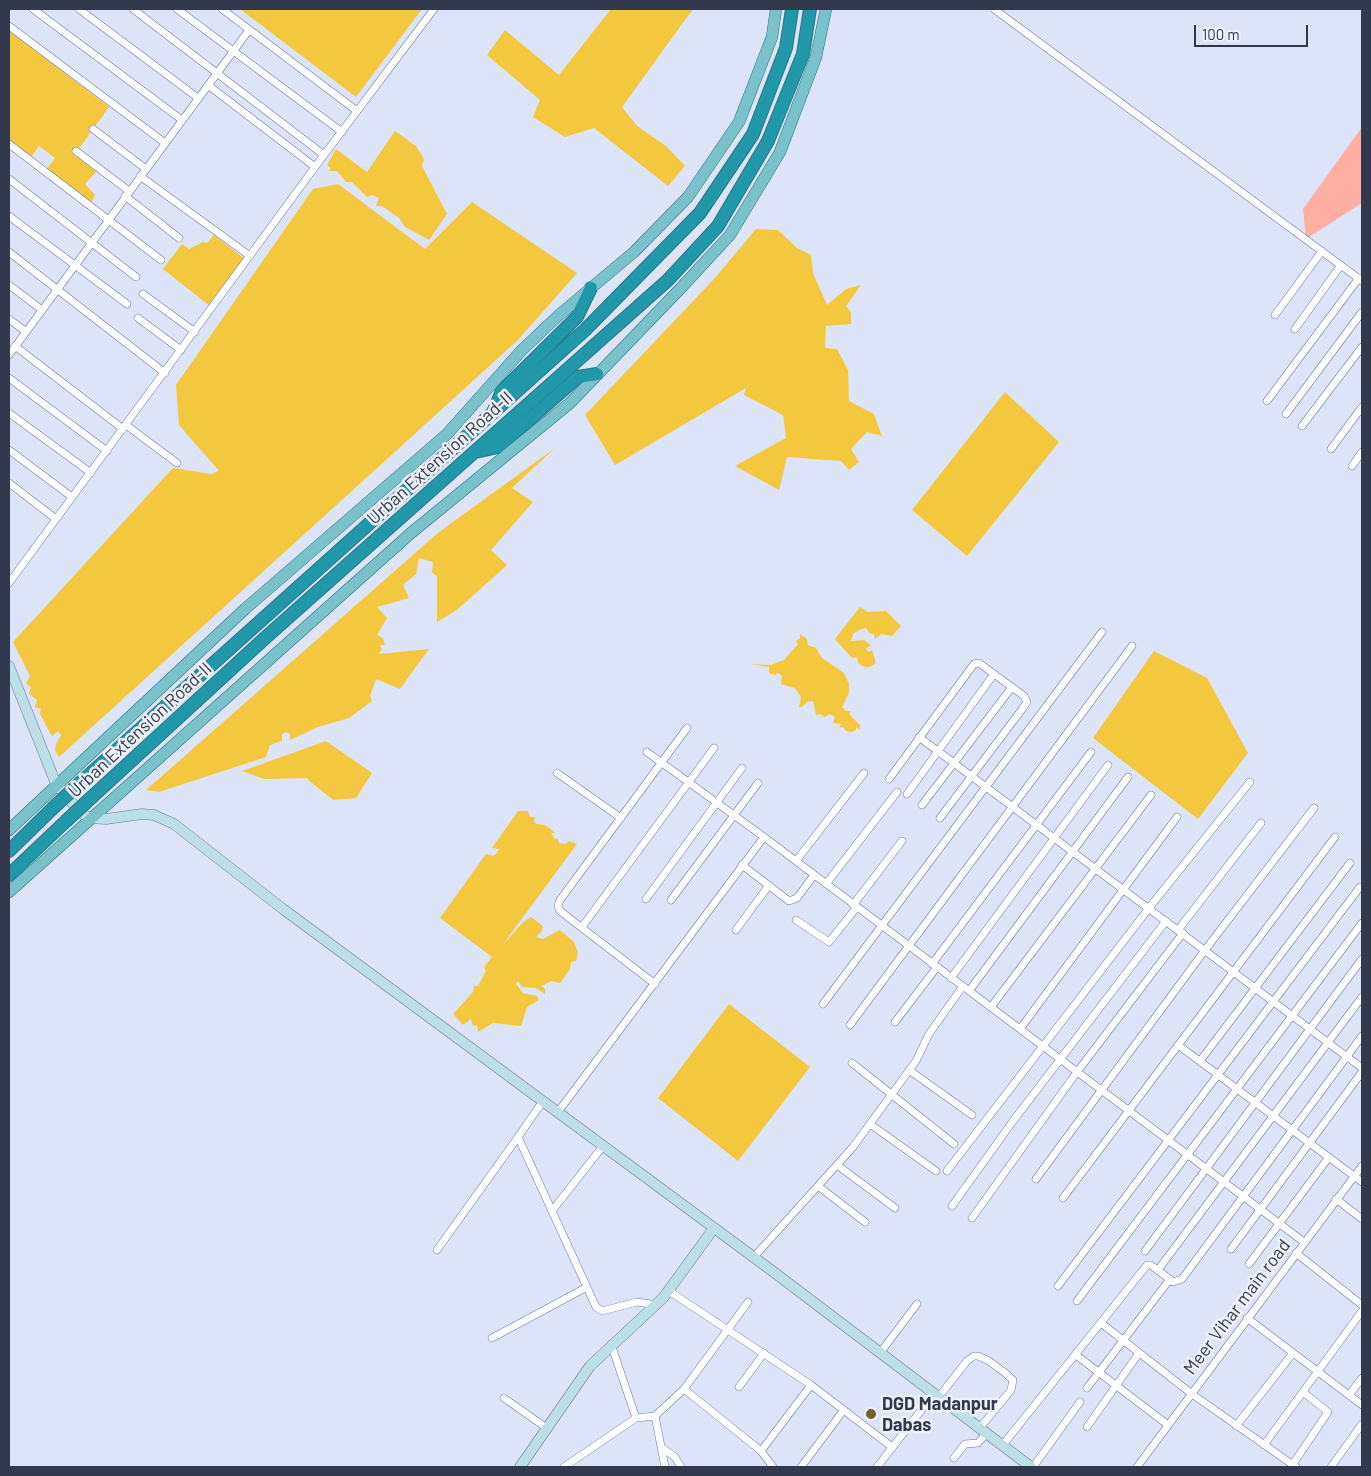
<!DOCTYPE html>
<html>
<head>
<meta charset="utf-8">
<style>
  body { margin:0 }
  #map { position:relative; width:1371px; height:1476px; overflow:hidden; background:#dde4f7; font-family:Barlow,sans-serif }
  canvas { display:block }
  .frame { position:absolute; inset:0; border:10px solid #32394c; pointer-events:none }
  .scale { position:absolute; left:1194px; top:25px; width:114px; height:22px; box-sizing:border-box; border:2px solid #32394c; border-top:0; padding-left:6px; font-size:15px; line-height:18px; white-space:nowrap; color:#32394c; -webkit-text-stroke:4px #eef1fb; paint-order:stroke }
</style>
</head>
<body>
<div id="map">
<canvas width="1371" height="1476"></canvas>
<div class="frame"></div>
<div class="scale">100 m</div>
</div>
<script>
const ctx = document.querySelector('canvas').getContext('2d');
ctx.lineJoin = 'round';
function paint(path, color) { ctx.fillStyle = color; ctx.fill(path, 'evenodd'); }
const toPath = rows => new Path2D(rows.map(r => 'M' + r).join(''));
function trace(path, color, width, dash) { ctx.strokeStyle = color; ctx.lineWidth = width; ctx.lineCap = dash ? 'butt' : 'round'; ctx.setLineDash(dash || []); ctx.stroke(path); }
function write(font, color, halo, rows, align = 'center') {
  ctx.font = font + ' Barlow,sans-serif'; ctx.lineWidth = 5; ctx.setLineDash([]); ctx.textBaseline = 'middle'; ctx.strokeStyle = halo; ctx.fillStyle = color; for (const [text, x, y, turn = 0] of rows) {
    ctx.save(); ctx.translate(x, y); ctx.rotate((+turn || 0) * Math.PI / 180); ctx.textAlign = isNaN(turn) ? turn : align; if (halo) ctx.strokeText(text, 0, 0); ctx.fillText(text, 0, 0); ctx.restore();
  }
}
paint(toPath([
  [1362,127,1362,203,1306,239,1303,209]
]), '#feafa1');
paint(toPath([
  [240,9,422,9,356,97],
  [611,9,693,9,622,107,637,126,666,146,685,166,668,186,594,128,565,137,533,117,540,100,487,55,505,30,559,75],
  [9,30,109,107,75,154,96,172,85,184,95,195,91,203,47,169,55,158,39,146,31,157,9,140],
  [395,131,416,146,424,159,422,166,447,214,429,240,405,227,399,218,382,206,376,206,379,198,372,195,367,197,352,182,346,182,337,171,329,171,331,168,327,165,336,149,367,172],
  [338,184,425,249,472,202,577,273,518,340,59,757,55,750,56,744,61,735,58,731,52,736,40,714,41,709,35,707,37,700,29,694,31,687,26,684,30,676,13,642,173,468,211,474,219,471,179,425,176,385,313,189],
  [756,229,778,230,797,248,811,255,813,273,827,305,846,289,861,285,846,306,851,312,851,324,826,326,825,348,837,349,848,370,849,401,874,414,882,436,867,432,851,449,859,462,849,470,841,461,787,457,779,490,735,466,786,438,783,415,744,395,746,388,615,465,585,415,714,279],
  [214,235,246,260,211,307,163,269,182,244,189,249,203,242,207,243],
  [1005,392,1059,442,967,556,912,510],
  [555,448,512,488,533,502,491,550,507,565,458,609,437,622,437,576,432,573,433,562,419,558,416,574,403,585,409,598,377,607,387,618,377,635,383,638,385,645,380,645,382,649,379,654,429,649,400,689,376,679,370,696,372,701,349,718,318,727,290,740,290,734,286,732,282,734,282,741,270,745,266,757,159,792,146,790,439,532],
  [860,607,868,612,886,611,901,626,892,636,881,634,875,639,874,634,869,633,866,628,859,630,853,634,851,641,864,640,872,646,869,646,866,649,869,652,872,650,875,659,875,664,870,667,864,667,858,663,857,657,852,658,835,639],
  [800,634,807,639,808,645,816,648,822,658,844,673,849,684,849,693,842,707,846,711,851,711,849,714,860,725,860,730,856,727,856,730,851,732,846,731,843,727,839,728,841,724,833,723,835,717,830,714,825,717,820,714,816,715,813,701,807,702,802,707,799,707,801,697,795,688,781,684,782,676,778,673,775,675,769,673,769,667,751,664,770,665,784,660,798,644,796,641,800,638],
  [1154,651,1207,678,1248,753,1198,819,1093,738],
  [326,741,372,773,356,798,333,800,306,778,264,779,242,771],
  [518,811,528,811,530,817,535,817,534,822,537,824,545,825,553,831,555,833,551,833,555,839,558,839,559,843,565,844,569,841,577,844,501,947,523,922,531,917,543,926,542,931,536,937,543,939,560,930,574,942,578,953,576,961,571,962,570,969,560,983,552,981,541,986,545,989,545,994,536,988,522,987,518,981,516,984,523,993,537,996,539,1000,527,1007,521,1026,493,1023,478,1032,477,1025,473,1026,471,1019,463,1025,453,1014,473,992,474,986,478,986,486,971,484,967,492,957,440,918,486,854,493,856,496,854,499,849,492,848],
  [729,1004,810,1067,738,1161,658,1098]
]), '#f3c73e');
const street = toPath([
  [33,9,182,120],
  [79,9,198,98],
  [133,9,324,155],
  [177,9,342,132],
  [222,9,357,111],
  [994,9,1362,281],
  [9,26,165,143],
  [208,85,315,167],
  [93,129,146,169],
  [9,144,161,260],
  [76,151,129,191],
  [140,176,250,256],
  [9,179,136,277],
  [125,196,179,238],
  [9,216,127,304],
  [9,252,165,373],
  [9,285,42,310],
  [143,294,195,332],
  [1275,315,1322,251],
  [138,318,181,350],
  [9,319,26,332],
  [1295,329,1341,265],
  [15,346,123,429],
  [9,355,249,30],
  [9,378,107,451],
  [1267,401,1359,278],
  [9,413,91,473],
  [1286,414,1362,312],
  [126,425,177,463],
  [1302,426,1362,347],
  [1331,449,1362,407],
  [9,450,72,497],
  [1352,466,1362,452],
  [9,483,56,519],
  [9,583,315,167,434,9],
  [919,737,1362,1068],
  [647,752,764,837,1304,1242],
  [557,773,621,818],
  [889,779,974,664,979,663,1024,696,1027,702,1023,708,940,818],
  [907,794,994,674],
  [922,805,1012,687],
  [796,861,864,773],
  [742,865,789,901,797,898,814,875],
  [826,884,897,792],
  [646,899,742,768],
  [671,900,758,783],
  [853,905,902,841],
  [796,920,829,942,857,907],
  [582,927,714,748],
  [736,930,769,885],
  [1178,930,1261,823],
  [932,964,1091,752],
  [951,978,1108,765],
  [655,984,560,911,558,906,560,900,687,728],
  [969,991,1128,777],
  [823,1004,1102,632],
  [991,1007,1151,795],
  [895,1022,937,967],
  [850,1025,1132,646],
  [1020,1029,1177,817],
  [1178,1045,1362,1182],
  [1200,1061,1350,863],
  [852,1063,954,1144],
  [909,1070,972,1115],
  [543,1101,518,1137,596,1307,602,1311,637,1302,657,1305],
  [558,1112,764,837],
  [870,1124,936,1171],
  [837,1165,895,1208],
  [947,1171,1149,908,1250,782],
  [1036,1179,1205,950,1314,808],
  [818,1186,865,1222],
  [1063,1198,1335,837],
  [1336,1199,1362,1219],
  [952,1206,1013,1121,1166,921],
  [552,1211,603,1146],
  [972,1218,1077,1072,1183,933],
  [1231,1249,1362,1072],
  [437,1250,518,1137],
  [1145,1251,1362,959],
  [1296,1253,1362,1305],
  [753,1258,853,1147,916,1061,929,1034,963,986],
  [1249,1264,1329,1157],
  [1158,1270,1362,997],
  [1058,1286,1360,887],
  [669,1291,811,1385,892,1447],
  [1077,1301,1362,923],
  [1247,1318,1362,1405],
  [1101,1323,1192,1394,1296,1467],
  [492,1338,587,1287],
  [611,1344,636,1418,655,1416,684,1389,748,1302],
  [880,1353,917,1304],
  [1076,1355,1168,1425],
  [739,1387,764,1353],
  [1087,1388,1170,1279],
  [684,1389,761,1451,773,1467],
  [1349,1395,1362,1378],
  [504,1398,548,1429],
  [938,1398,967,1361,974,1356,978,1356,989,1361,1004,1372,1013,1380,1011,1390,979,1429],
  [655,1416,665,1467],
  [1236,1426,1293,1353],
  [1087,1427,1139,1353],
  [1264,1445,1362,1311],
  [1002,1446,1147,1265,1151,1265,1173,1282,1182,1279,1362,1036],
  [662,1448,675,1457,681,1467],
  [761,1451,811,1385],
  [954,1458,965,1444,978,1443,986,1434],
  [564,1467,636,1418],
  [801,1467,843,1411],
  [877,1467,934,1394],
  [1033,1467,1080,1402],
  [1137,1467,1362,1166],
  [1291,1467,1328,1412,1303,1392],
  [1331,1467,1362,1424]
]);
const secondary = toPath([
  [9,666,56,784,79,811,89,818,106,819,142,814,154,815,174,824,283,909,771,1270,1031,1467],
  [520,1467,590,1366,663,1298,714,1228]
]);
const primary = toPath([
  [9,830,245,609,447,434,522,350,559,315,634,252,688,197,739,122,772,37,776,9],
  [9,892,411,533,570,403,679,290,730,235,780,152,816,57,826,9]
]);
const highway = toPath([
  [494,410,502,391,577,317,591,288],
  [475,452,498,447,578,377,597,374],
  [81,782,585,330,700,213,753,134,786,48,792,9],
  [93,796,265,638,668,280,718,226,768,141,803,54,810,9],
  [9,851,53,808],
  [9,875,66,821]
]);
trace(street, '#6a78a3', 8);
trace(secondary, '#6a78a3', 11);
trace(primary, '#277789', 12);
trace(highway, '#277789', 14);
trace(street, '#fff', 7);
trace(secondary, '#bce0e6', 10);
trace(primary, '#7ac1cc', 11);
trace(highway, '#2198aa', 12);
const highwayBridge = toPath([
  [53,808,81,782],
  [66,821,93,796]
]);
trace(highwayBridge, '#277789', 14, []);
trace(highwayBridge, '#2198aa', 12);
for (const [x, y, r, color] of [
  [871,1414,6,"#73612f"]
]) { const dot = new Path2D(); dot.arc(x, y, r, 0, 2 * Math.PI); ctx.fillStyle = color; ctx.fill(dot); trace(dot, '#eef1fb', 2); }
write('18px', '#32394c', '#eef1fb', [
  ["Urban Extension Road-II",440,458,-42],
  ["Urban Extension Road-II",140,730,-43],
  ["Meer Vihar main road",1237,1307,-53]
]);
write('bold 18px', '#32394c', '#eef1fb', [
  ["DGD Madanpur",882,1404],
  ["Dabas",882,1425]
], 'left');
</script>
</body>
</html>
